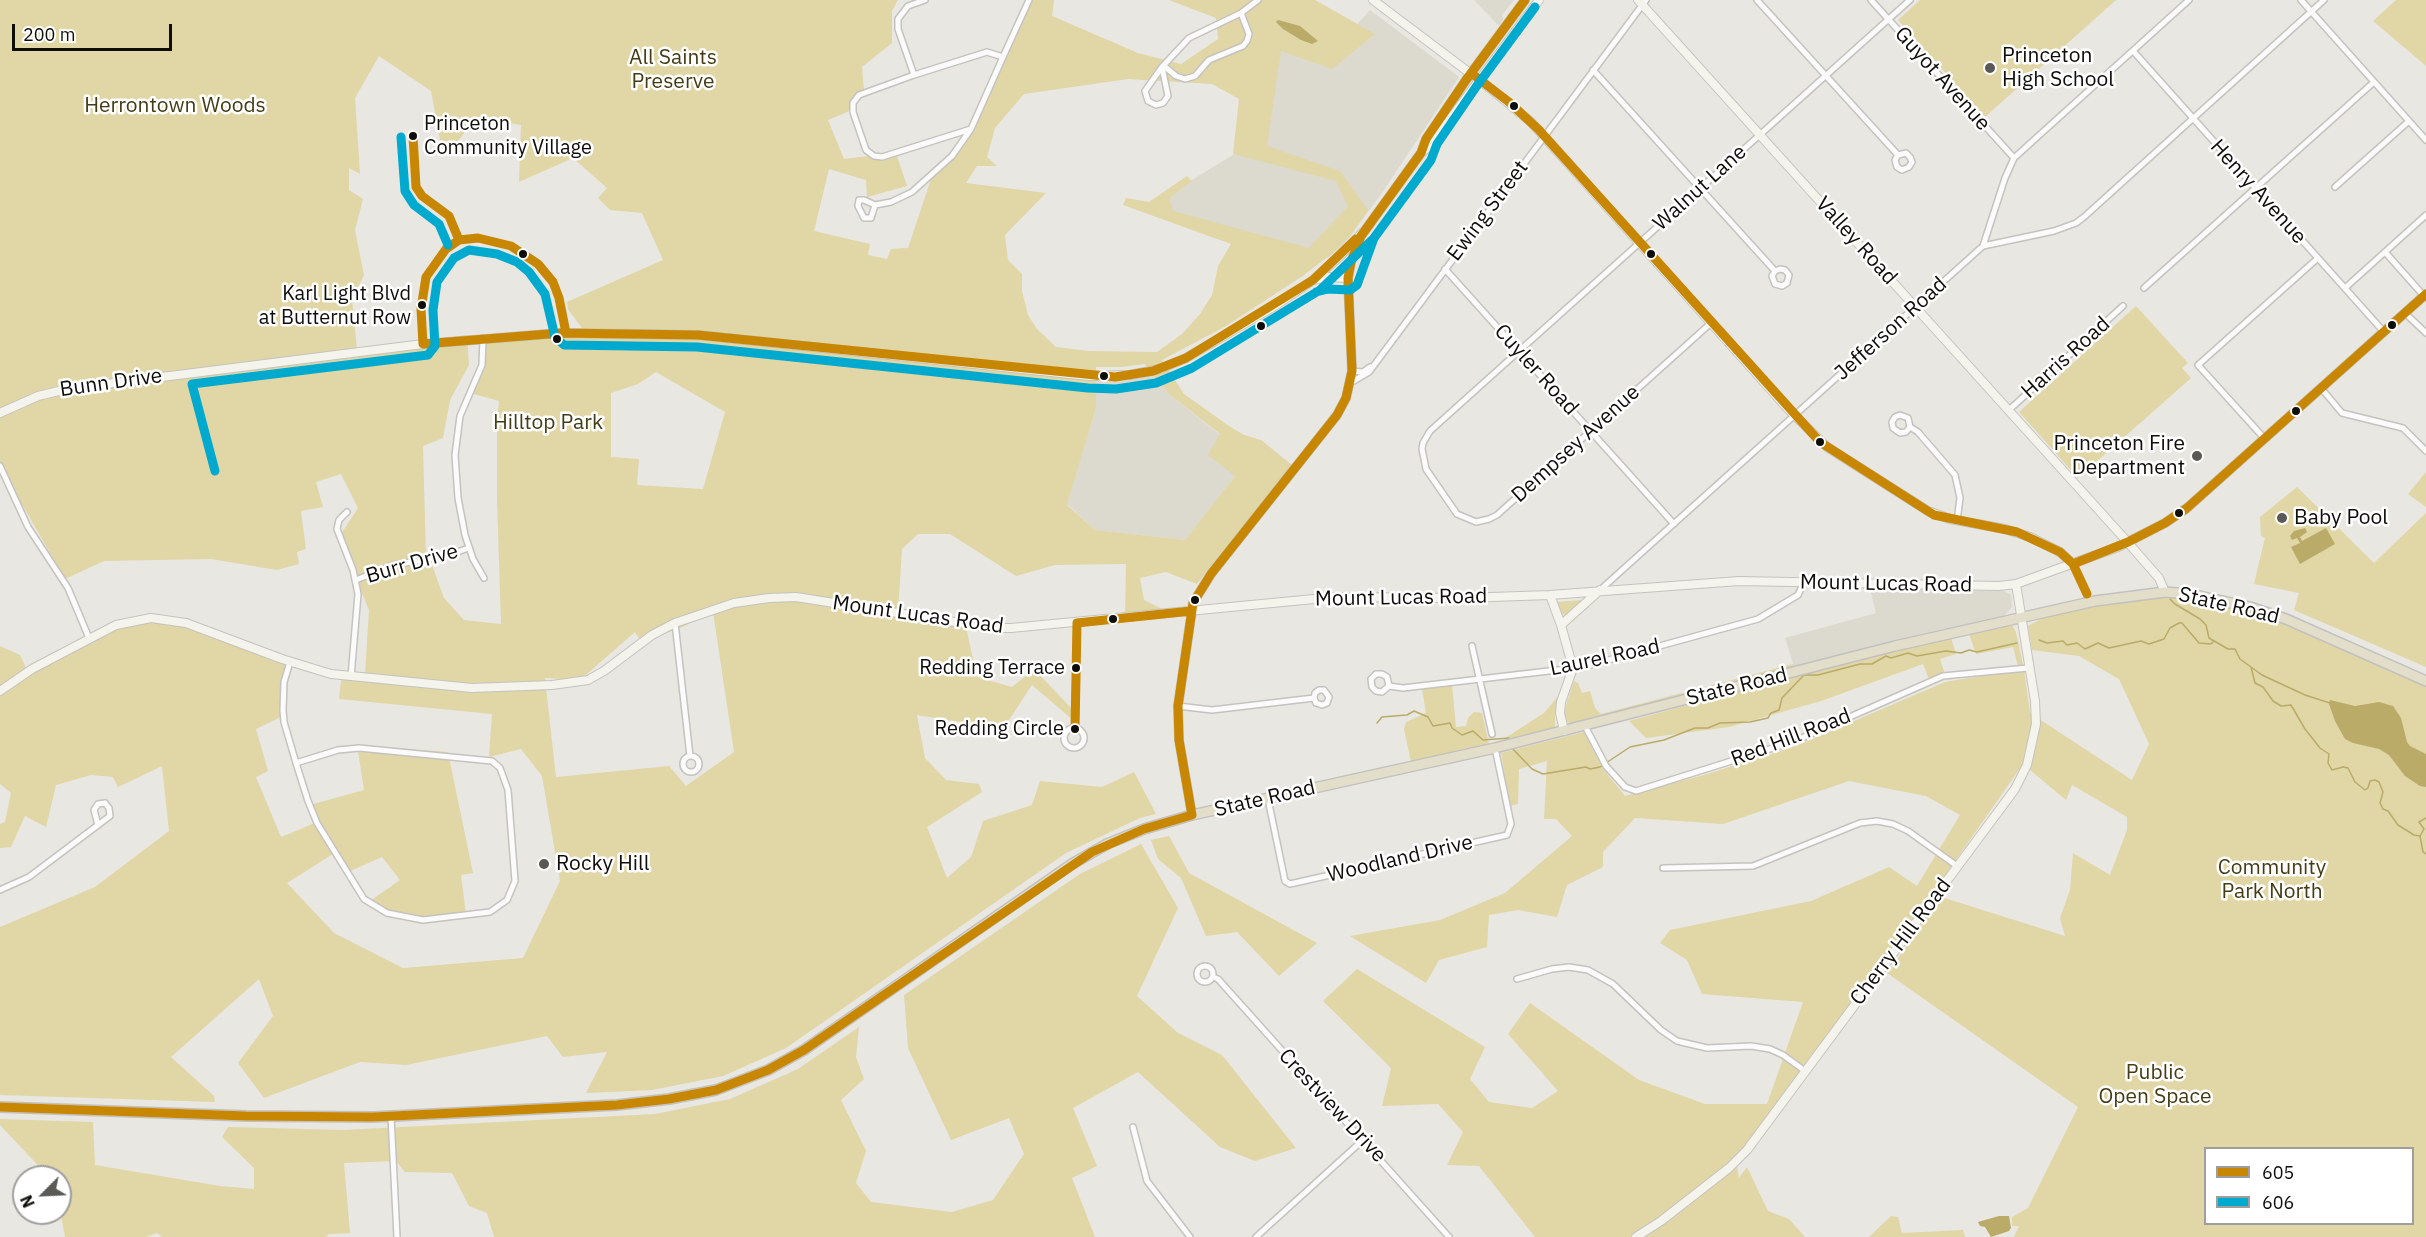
<!DOCTYPE html>
<html>
<head>
<meta charset="utf-8">
<style>
  body { margin:0 }
  #map { position:relative; width:2426px; height:1237px; overflow:hidden; background:#e8e7e2; font-family:"IBM Plex Sans",sans-serif }
  canvas { display:block }
  .legend { position:absolute; left:2204px; top:1147px; width:210px; height:78px; box-sizing:border-box; background:#fff; border:2px solid #9f9e9d; margin:0; padding:8px 10px; list-style:none; font-size:18px; color:#0e0d0a }
  .legend li { display:flex; align-items:center; gap:12px; height:30px }
  .legend b { width:30px; border:2px solid #9f9e9d }
  .north { position:absolute; left:12px; top:1165px; width:60px; height:60px; box-sizing:border-box; background:#fff; border:2px solid #9f9e9d; border-radius:50%; rotate:246deg; font-size:16px; font-weight:700; line-height:24px; text-align:center; color:#0e0d0a }
  .north::after { content:''; display:block; margin:auto; width:21px; height:27px; background:#5a5956; clip-path:polygon(50% 0,100% 100%,50% 72%,0 100%) }
  .scale { position:absolute; left:12px; top:24px; width:160px; height:27px; box-sizing:border-box; border:3px solid #0e0d0a; border-top:0; padding-left:8px; font-size:18px; line-height:21px; white-space:nowrap; color:#0e0d0a; -webkit-text-stroke:4px #fff; paint-order:stroke }
</style>
</head>
<body>
<div id="map">
<canvas width="2426" height="1237"></canvas>
<ul class="legend">
<li><b style="height:8px;background:#c88702"></b>605</li>
<li><b style="height:8px;background:#00a9ce"></b>606</li>
</ul>
<div class="north">N</div>
<div class="scale">200 m</div>
</div>
<script>
const ctx = document.querySelector('canvas').getContext('2d');
ctx.lineJoin = 'round';
function paint(path, color) { ctx.fillStyle = color; ctx.fill(path, 'evenodd'); }
const toPath = rows => new Path2D(rows.map(r => 'M' + r).join(''));
function trace(path, color, width, dash) { ctx.strokeStyle = color; ctx.lineWidth = width; ctx.lineCap = dash ? 'butt' : 'round'; ctx.setLineDash(dash || []); ctx.stroke(path); }
function write(font, color, halo, rows, align = 'center') {
  ctx.font = font + ' "IBM Plex Sans",sans-serif'; ctx.lineWidth = 5; ctx.setLineDash([]); ctx.textBaseline = 'middle'; ctx.strokeStyle = halo; ctx.fillStyle = color; for (const [text, x, y, turn = 0] of rows) {
    ctx.save(); ctx.translate(x, y); ctx.rotate((+turn || 0) * Math.PI / 180); ctx.textAlign = isNaN(turn) ? turn : align; if (halo) ctx.strokeText(text, 0, 0); ctx.fillText(text, 0, 0); ctx.restore();
  }
}
paint(toPath([
  [1474,0,1514,0,1502,15,1503,20,1499,26],
  [1370,10,1459,77,1382,193,1345,243,1328,258,1149,206,1241,150,1269,45,1330,55],
  [1154,375,1169,394,1220,435,1235,476,1185,540,1095,530,1067,504,1096,408,1096,380,1119,381],
  [1870,589,2004,591,2011,595,2012,607,2004,616,1904,638,1794,667,1785,638,1876,613]
]), '#dcd9ce');
paint(toPath([
  [0,0,898,0,892,11,892,43,862,67,864,91,852,110,828,120,844,159,896,153,907,186,867,197,866,180,829,169,814,231,870,244,868,255,887,259,891,249,908,248,932,176,958,151,1029,0,1054,0,1052,16,1138,53,1181,64,1218,39,1216,18,1169,0,1315,0,1375,34,1332,69,1281,51,1267,146,1340,171,1368,210,1351,235,1335,251,1304,275,1226,326,1162,360,1184,394,1229,426,1244,435,1261,440,1292,465,1197,584,1166,572,1140,578,1144,600,1166,611,1125,614,1126,564,1055,565,1016,576,950,534,918,534,902,549,898,612,965,623,977,677,1012,687,1034,669,1074,711,1074,721,1032,685,1003,729,917,715,925,758,946,780,979,784,982,792,927,827,947,878,971,857,983,821,1032,805,1040,781,1102,787,1134,772,1156,814,1140,818,1066,853,786,1048,723,1076,652,1090,586,1093,607,1052,563,1057,547,1036,406,1065,360,1062,264,1098,238,1063,273,1016,259,979,171,1057,214,1096,215,1102,0,1095,0,927,95,887,169,831,162,766,118,787,113,777,91,775,56,785,46,827,25,816,11,847,0,848,0,824,5,822,11,793,0,784,0,646,20,655,28,672,130,621,168,619,290,659,283,716,256,729,268,771,256,777,281,837,315,823,310,805,364,790,357,745,448,752,473,873,461,875,466,915,416,918,383,909,370,901,400,880,382,857,348,872,336,852,287,883,334,933,403,968,523,958,560,881,542,776,521,749,489,757,492,714,339,699,342,672,365,674,369,610,339,537,358,508,341,474,316,482,323,507,301,511,306,549,297,552,299,564,277,570,211,559,104,561,65,579,4,473,0,474],
  [379,56,431,91,440,140,453,148,476,117,521,125,519,182,573,158,607,188,598,198,610,210,642,213,663,260,567,302,568,309,584,331,483,338,480,374,470,393,499,401,497,421,497,498,501,624,464,620,444,598,432,565,426,559,423,446,443,438,450,400,469,365,467,335,357,350,352,299,364,275,355,230,363,199,349,190,349,168,360,174,355,98],
  [1128,79,1212,84,1239,99,1233,154,1336,181,1348,206,1309,248,1173,211,1169,198,1192,181,1187,176,1149,202,1126,198,1123,205,1231,244,1218,266,1212,295,1200,314,1182,334,1157,352,1089,351,1056,347,1037,329,1028,315,1022,291,1022,274,1008,260,1005,235,1046,193,966,183,977,166,997,166,987,157,995,128,1024,94],
  [1145,364,1169,394,1220,434,1208,455,1235,476,1185,540,1095,530,1067,505,1096,408,1096,367,1121,367],
  [656,372,725,412,703,489,637,485,639,459,611,457,611,393,638,384],
  [713,612,734,752,686,786,669,766,556,777,545,678,580,680,635,632,640,640,676,630],
  [1920,0,2116,0,1985,117,1898,20],
  [2396,0,2426,0,2426,66,2373,21],
  [2136,306,2188,363,2182,368,2191,378,2078,478,2019,412],
  [2426,472,2426,507,2408,494],
  [2297,487,2374,563,2426,513,2426,667,2294,610,2299,593,2254,584,2265,538,2261,536,2260,517],
  [2158,596,2178,597,2222,604,2257,613,2426,684,2426,1237,2014,1237,2019,1226,2012,1226,2012,1217,2028,1208,2078,1107,1887,973,1922,925,1916,922,1736,1161,1739,1178,1747,1167,1768,1211,1789,1219,1805,1237,1535,1237,1479,1166,1447,1165,1463,1132,1438,1104,1382,1106,1391,1068,1323,1001,1357,969,1485,1047,1470,1079,1489,1102,1532,1108,1558,1091,1508,1034,1530,1003,1639,1080,1705,1104,1767,1104,1803,1002,1702,994,1687,960,1660,943,1670,930,1811,901,1889,867,1917,886,1960,815,1926,796,1849,781,1723,824,1635,818,1603,852,1603,867,1567,885,1557,917,1518,910,1489,915,1487,947,1439,960,1426,983,1350,936,1440,920,1505,893,1572,836,1556,819,1544,819,1547,761,1519,769,1518,804,1510,806,1501,753,1584,732,1603,769,1625,796,1704,775,1796,746,1945,682,2024,669,2030,713,2132,780,2149,744,2119,679,2079,656,2032,650,2028,626,2043,618,2066,612],
  [2023,764,2066,800,2072,785,2127,817,2127,830,2110,875,2073,853,2070,890,2060,918,2065,936,1932,894],
  [2206,1148,2412,1148,2412,1224,2206,1224],
  [1582,600,1567,615,1561,614,1557,602],
  [2012,625,2016,632,2023,665,2018,666,2013,647,1976,654,1969,634],
  [1951,638,1956,654,1940,659,1945,674,1929,679,1923,664,1821,701,1729,727,1646,738,1629,721,1802,674],
  [1793,664,1794,667,1573,724,1567,722,1564,711,1574,681,1578,683,1582,693,1590,691,1595,708,1601,714],
  [1452,685,1456,727,1466,726,1468,718,1474,712,1482,713,1489,744,1411,762,1404,729,1406,722,1426,713,1422,689],
  [1559,695,1555,712,1555,727,1502,740,1544,713],
  [1169,836,1189,873,1317,943,1279,976,1237,932,1206,936,1181,878,1158,859,1151,840],
  [1141,844,1178,908,1137,996,1178,1033,1222,1055,1296,1148,1255,1161,1220,1147,1138,1072,1073,1108,1097,1166,1072,1178,1095,1237,494,1237,487,1213,469,1206,452,1173,405,1172,396,1161,344,1163,350,1233,329,1234,326,1237,162,1237,157,1233,146,1237,65,1237,60,1210,60,1177,49,1177,0,1125,0,1119,93,1122,95,1165,220,1186,254,1189,254,1168,222,1137,228,1127,343,1130,655,1114,730,1099,798,1069,859,1027,856,1057,864,1079,841,1100,866,1151,856,1183,871,1202,952,1212,993,1200,1024,1154,1009,1118,951,1140,908,1048,904,995,1080,874],
  [1891,1216,1898,1217,1902,1233,1963,1230,1965,1237,1869,1237]
]), '#e1d6a6');
paint(toPath([
  [1278,20,1300,26,1318,41,1312,44,1301,40,1283,29,1276,22],
  [2305,528,2307,532,2300,537,2302,541,2326,528,2335,544,2300,564,2291,547,2300,543,2297,538,2292,540,2290,536,2294,531],
  [2330,700,2355,706,2379,702,2393,706,2401,718,2407,742,2410,746,2426,754,2426,787,2420,786,2405,776,2389,755,2379,749,2353,743,2345,739,2335,721,2329,704],
  [1999,1216,2009,1216,2011,1228,2009,1231,1991,1237,1985,1227,1980,1226,1978,1222]
]), '#baab68');
trace(toPath([
  [2170,599,2175,604,2200,619,2206,625,2209,638,2228,649,2235,649,2240,659,2262,675,2305,695,2330,703],
  [2039,640,2047,643,2063,641,2067,645,2077,643,2085,649,2098,643,2109,648,2141,641,2149,644,2164,639,2170,628,2179,623,2182,623,2199,643,2211,644,2214,641],
  [2251,667,2255,683,2263,687,2273,701,2281,706,2291,705,2305,729,2320,748,2329,754,2328,763,2332,770,2343,767,2348,768,2355,782,2365,790,2368,788,2370,781,2375,780,2379,782,2383,792,2380,803,2383,809,2388,811,2398,825,2414,835,2420,836,2423,852,2426,854],
  [1377,723,1382,717,1407,715,1414,711,1428,717,1433,726,1450,723,1452,728,1462,735,1473,731,1483,740,1509,738],
  [1512,748,1532,769,1543,774,1586,767,1590,769,1600,767,1630,747,1664,740,1695,728,1708,728,1720,723,1750,722,1768,718,1771,713,1779,710,1782,698,1804,675,1818,675,1860,664,1872,664,1886,656,1891,658,1908,653,1917,656,1946,651,1961,653,1969,650,1977,652,2017,643],
  [2420,836,2424,829,2419,822,2426,818]
]), '#baab68', 1.5);
const street = toPath([
  [1757,0,1898,155,1895,160,1897,167,1902,170,1909,167,1912,162,1910,157,1906,153,1898,155],
  [1871,0,2014,158],
  [2301,0,2426,140],
  [2134,52,2384,332],
  [1003,57,987,52,914,75,859,95,853,103,853,112,866,150,874,156,882,157,971,129,1003,57,1029,0],
  [1164,66,1176,76,1185,79,1195,76,1209,60,1243,46,1247,41,1249,34,1241,13],
  [1162,67,1189,38,1241,13,1258,0],
  [1162,67,1168,96,1163,103,1156,105,1148,101,1145,91,1162,67],
  [1593,70,1775,271,1772,276,1775,284,1782,286,1787,283,1789,275,1785,270,1780,269,1775,271],
  [914,75,898,29,898,19,908,6,925,0],
  [2335,187,2409,121],
  [875,205,871,218,864,218,858,206,859,200,864,200,875,205,891,202,912,192,952,156,971,129],
  [1983,246,2005,178,2014,158,2189,0],
  [2385,252,2424,296],
  [1445,269,1674,524],
  [2144,288,2374,82],
  [2345,288,2426,215],
  [2405,313,2426,333],
  [1711,323,1497,515,1489,519,1476,522,1457,514,1426,469,1422,449,1423,443,1430,431,1910,0],
  [483,338,482,365,460,416,455,455,458,498,465,535,473,559,484,578],
  [1352,371,1363,372,1370,367],
  [1350,383,1369,372,1646,0],
  [2321,388,2342,413,2403,428,2426,451],
  [2009,410,2123,306],
  [1910,427,1906,432,1900,433,1893,428,1892,422,1895,417,1900,415,1908,418,1910,427,1918,432,1955,475,1960,498,1957,521],
  [2264,438,2198,365,2318,258],
  [0,466,28,527,68,588,89,638],
  [347,512,339,520,337,529,353,570,358,594,351,677],
  [356,580,393,565,442,557,469,548],
  [1600,590,1983,246,2054,231,2076,223,2084,217,2324,0],
  [675,623,690,756],
  [1472,646,1492,734],
  [290,662,284,682,283,710,284,722,296,763,308,801,317,823,364,899,387,913,423,920,490,912,507,900,515,881,508,790,500,768,492,761,359,748,338,750,296,763],
  [1389,686,1382,692,1376,691,1372,687,1371,679,1376,674,1382,674,1387,677,1389,686,1403,688,1583,667,1758,619,1798,595,1804,582],
  [1178,706,1212,710,1314,698,1316,703,1322,705,1327,703,1329,697,1324,690,1319,690,1315,693,1314,698],
  [1585,726,1606,766,1625,787,1636,791,1795,741,1943,676,2028,668],
  '1064 738a10 10 0 1 1 20 0a10 10 0 1 1-20 0Z',
  [1075,729,1077,623],
  '683 764a8 8 0 1 1 16 0a8 8 0 1 1-16 0Z',
  [1268,799,1285,881,1290,884,1507,835,1511,824,1495,748],
  [105,803,109,808,110,816,98,825,94,810,98,804,105,803],
  [1663,868,1753,866,1860,823,1877,821,1893,824,1908,831,1957,866],
  [0,890,29,877,98,825],
  '1197 974a8 8 0 1 1 16 0a8 8 0 1 1-16 0Z',
  [1213,977,1218,979,1449,1237],
  [1517,979,1552,969,1569,967,1588,970,1613,984,1661,1030,1677,1041,1707,1048,1751,1046,1770,1049,1783,1055,1805,1071],
  [391,1116,397,1237],
  [1133,1127,1147,1181,1190,1237],
  [1256,1237,1363,1140]
]);
const secondary = toPath([
  [1373,0,1491,89,1531,122,1789,410,1827,447,1928,511,1950,519,2005,529,2030,537,2060,552,2073,564],
  [1638,0,2123,537,2159,578,2165,592],
  [1422,152,1431,145,1539,0],
  [1314,280,1327,277,1348,278],
  [0,413,38,396,67,389,423,344,561,333,698,335,1089,376,1130,375,1160,369,1186,358,1278,304,1313,280,1340,256,1363,232],
  [1550,595,1561,625],
  [0,691,32,669,116,625,151,618,186,623,282,659,331,674,472,688,552,685,588,680,604,671,652,635,675,623,734,603,769,598,796,597,993,628,1011,628,1335,597,1462,598,1550,595,1739,581,1999,586,2016,584,2118,547,2165,523,2187,508,2426,294],
  [1564,731,1560,713,1561,702,1573,668,1561,625,1600,590],
  [1192,815,1179,740,1178,706,1193,603,1211,574,1337,415,1346,398,1352,371,1348,278,1351,262,1361,236,1421,153,1426,139,1466,80,1525,0],
  [1636,1237,1661,1221,1729,1168,1747,1150,2015,789,2027,765,2036,724,2035,701,2016,584]
]);
const highway = toPath([
  [0,1107,246,1116,373,1117,617,1105,669,1099,716,1090,768,1070,804,1050,1072,864,1107,844,1144,829,1192,815,1495,748,1895,646,2095,601,2165,592,2190,594,2250,607,2286,619,2426,681]
]);
trace(street, '#c4c3bf', 8);
trace(secondary, '#c4c3bf', 10);
trace(highway, '#c2c1bf', 12);
trace(street, '#fcfbfb', 5);
trace(secondary, '#f4f3ec', 8);
trace(highway, '#e2dec9', 9);
trace(toPath([
  [1471,73,1509,102,1539,130,1820,442,1934,515,2017,532,2060,552,2073,564,2087,594],
  [413,136,416,187,422,196,449,216,459,240],
  [566,333,559,298,553,282,538,264,511,246,478,238,459,240,446,249,426,277,421,309,423,344,561,333,698,335,1115,377,1153,371,1186,358,1313,280,1356,239],
  [2073,564,2128,542,2165,523,2187,508,2426,294],
  [1075,729,1077,623,1191,611],
  [0,1107,246,1116,373,1117,617,1105,669,1099,716,1090,768,1070,804,1050,1092,852,1144,829,1192,815,1179,740,1178,706,1193,603,1211,574,1337,415,1346,398,1352,371,1348,278,1351,262,1361,236,1421,153,1426,139,1466,80,1525,0]
]), '#c88702', 9);
trace(toPath([
  [401,137,405,191,414,205,439,224,448,245],
  [1316,292,1328,289,1350,290,1357,285,1374,238,1431,160,1437,144,1476,87,1535,7],
  [215,471,192,384,428,355,435,346,433,310,437,282,454,258,469,250,497,254,517,262,529,272,545,294,555,337,564,345,697,347,1088,388,1116,389,1156,383,1192,368,1320,290,1372,240]
]), '#00a9ce', 9);
for (const [x, y, r, color] of [
  [1990,68,6,"#5a5956"],
  [1514,106,5,"#0e0d0a"],
  [413,136,5,"#0e0d0a"],
  [523,254,5,"#0e0d0a"],
  [1651,254,5,"#0e0d0a"],
  [422,305,5,"#0e0d0a"],
  [2392,325,5,"#0e0d0a"],
  [1261,326,5,"#0e0d0a"],
  [557,339,5,"#0e0d0a"],
  [1104,376,5,"#0e0d0a"],
  [2296,411,5,"#0e0d0a"],
  [1820,442,5,"#0e0d0a"],
  [2197,456,6,"#5a5956"],
  [2179,513,5,"#0e0d0a"],
  [2282,518,6,"#5a5956"],
  [1195,600,5,"#0e0d0a"],
  [1113,619,5,"#0e0d0a"],
  [1076,668,5,"#0e0d0a"],
  [1075,729,5,"#0e0d0a"],
  [544,864,6,"#5a5956"]
]) { const dot = new Path2D(); dot.arc(x, y, r, 0, 2 * Math.PI); ctx.fillStyle = color; ctx.fill(dot); trace(dot, '#fff', 2); }
write('20px', '#0e0d0a', '#fff', [
  ["Princeton",424,124,"left"],
  ["Community Village",424,148,"left"],
  ["Karl Light Blvd",411,294],
  ["at Butternut Row",411,318],
  ["Redding Terrace",1065,668],
  ["Redding Circle",1064,729]
], 'right');
write('21px', '#0e0d0a', '#fff', [
  ["Princeton",2002,56],
  ["High School",2002,80],
  ["Princeton Fire",2185,444,"right"],
  ["Department",2185,468,"right"],
  ["Baby Pool",2294,518],
  ["Rocky Hill",556,864]
], 'left');
write('21px', '#453c15', '#fff', [
  ["All Saints",673,58],
  ["Preserve",673,82],
  ["Herrontown Woods",175,106],
  ["Hilltop Park",548,423],
  ["Community",2272,868],
  ["Park North",2272,892],
  ["Public",2155,1073],
  ["Open Space",2155,1097]
]);
write('21px', '#0e0d0a', '#fff', [
  ["Guyot Avenue",1942,79,48],
  ["Walnut Lane",1700,188,-42],
  ["Henry Avenue",2258,192,48],
  ["Ewing Street",1488,211,-53],
  ["Valley Road",1856,241,48],
  ["Jefferson Road",1891,329,-42],
  ["Harris Road",2066,358,-42],
  ["Cuyler Road",1536,370,48],
  ["Bunn Drive",111,383,-8],
  ["Dempsey Avenue",1576,444,-42],
  ["Burr Drive",412,564,-16],
  ["Mount Lucas Road",1886,584,1],
  ["Mount Lucas Road",1401,598,-1],
  ["State Road",2229,606,13],
  ["Mount Lucas Road",918,615,8],
  ["Laurel Road",1605,658,-12],
  ["State Road",1737,687,-14],
  ["Red Hill Road",1791,738,-21],
  ["State Road",1265,799,-13],
  ["Woodland Drive",1400,859,-13],
  ["Cherry Hill Road",1901,942,-53],
  ["Crestview Drive",1332,1106,47]
]);
</script>
</body>
</html>
